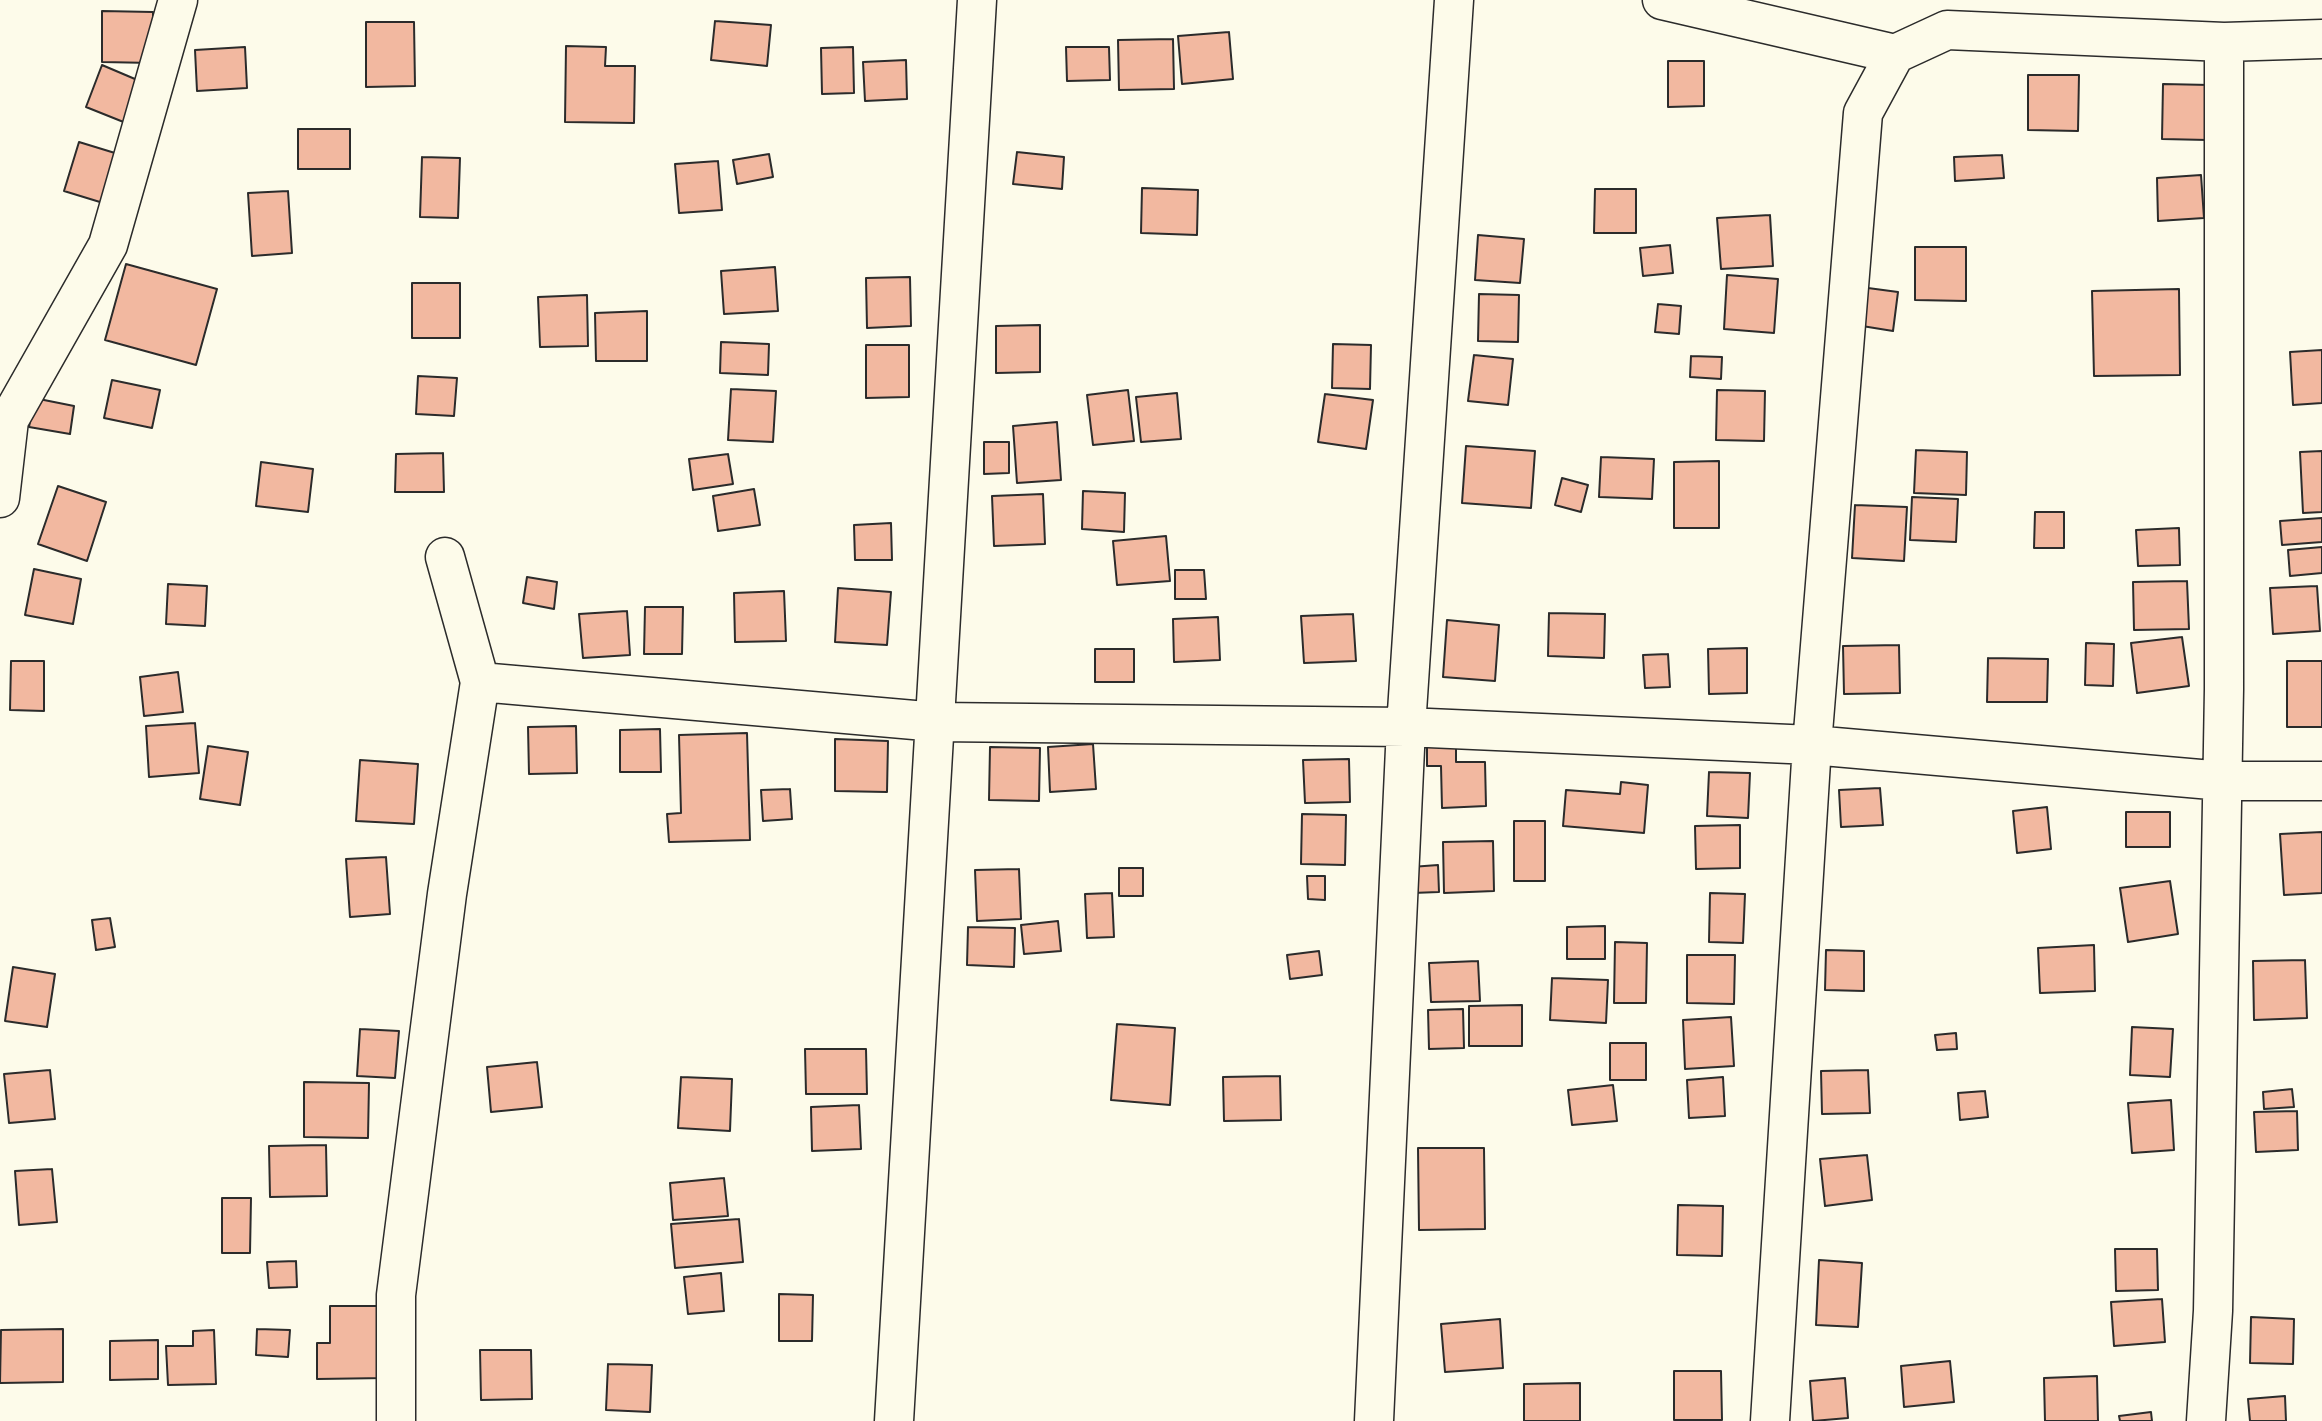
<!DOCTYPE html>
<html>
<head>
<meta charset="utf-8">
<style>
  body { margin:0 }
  canvas { display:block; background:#fdfbea }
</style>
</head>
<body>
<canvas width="2322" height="1421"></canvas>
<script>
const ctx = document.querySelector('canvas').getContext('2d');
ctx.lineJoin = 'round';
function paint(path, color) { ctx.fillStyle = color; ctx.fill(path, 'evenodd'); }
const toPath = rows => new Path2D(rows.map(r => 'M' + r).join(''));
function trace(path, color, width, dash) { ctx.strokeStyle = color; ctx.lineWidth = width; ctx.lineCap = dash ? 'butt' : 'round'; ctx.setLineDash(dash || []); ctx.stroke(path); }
const building = toPath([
  [102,11,153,12,153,63,102,62,102,11],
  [715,21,771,25,767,66,711,60,715,21],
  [366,22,414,22,415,86,366,87,366,22],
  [1229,32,1233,79,1182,84,1178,36,1229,32],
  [1173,39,1174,89,1119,90,1118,40,1173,39],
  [566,46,606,47,605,66,635,66,634,123,565,122,566,46],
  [245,47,247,88,197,91,195,50,245,47],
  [853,47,854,93,822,94,821,48,853,47],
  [1066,47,1109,47,1110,80,1067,81,1066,47],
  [906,60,907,99,865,101,863,62,906,60],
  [1668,61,1704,61,1704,106,1668,107,1668,61],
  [102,65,142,82,126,123,86,107,102,65],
  [2028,75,2079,75,2078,131,2028,130,2028,75],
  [2163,84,2210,85,2208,140,2162,139,2163,84],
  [298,129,350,129,350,169,298,169,298,129],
  [79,142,128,157,113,206,64,191,79,142],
  [1017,152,1064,157,1062,189,1013,184,1017,152],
  [769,154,773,177,737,184,733,160,769,154],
  [2002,155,2004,178,1955,181,1954,157,2002,155],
  [422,157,460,158,458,218,420,217,422,157],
  [718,161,722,210,679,213,675,164,718,161],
  [2201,175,2204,218,2158,221,2157,178,2201,175],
  [1142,188,1198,190,1197,235,1141,233,1142,188],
  [1595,189,1636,189,1636,233,1594,233,1595,189],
  [288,191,292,253,252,256,248,193,288,191],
  [1770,215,1773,266,1721,269,1717,218,1770,215],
  [1478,235,1524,239,1520,283,1475,280,1478,235],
  [1670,245,1673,273,1643,276,1640,248,1670,245],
  [1915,247,1966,247,1966,301,1915,300,1915,247],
  [126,264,217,289,196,365,105,340,126,264],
  [775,267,778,311,724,314,721,271,775,267],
  [1727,275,1778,279,1774,333,1724,329,1727,275],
  [910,277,911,326,867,328,866,278,910,277],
  [412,283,460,283,460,338,412,338,412,283],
  [1868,288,1898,292,1893,331,1862,326,1868,288],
  [2179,289,2180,375,2094,376,2092,291,2179,289],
  [1479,294,1519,295,1518,342,1478,341,1479,294],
  [587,295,588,346,540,347,538,297,587,295],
  [1658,304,1681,306,1679,334,1655,332,1658,304],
  [647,311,647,361,596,361,595,313,647,311],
  [1040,325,1040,372,996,373,996,326,1040,325],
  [721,342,769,344,768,375,720,373,721,342],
  [1333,344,1371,345,1370,389,1332,388,1333,344],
  [866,345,909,345,909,397,866,398,866,345],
  [2322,350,2322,403,2293,405,2290,352,2322,350],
  [1474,355,1513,359,1508,405,1468,401,1474,355],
  [1691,356,1722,357,1721,379,1690,377,1691,356],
  [418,376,457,378,454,416,416,414,418,376],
  [112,380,160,390,152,428,104,418,112,380],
  [731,389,776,391,773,442,728,440,731,389],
  [1128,390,1134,441,1093,445,1087,395,1128,390],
  [1717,390,1765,391,1764,441,1716,440,1717,390],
  [1177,393,1181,439,1141,442,1136,397,1177,393],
  [1325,394,1373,400,1366,449,1318,442,1325,394],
  [34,398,74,406,70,434,29,427,34,398],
  [1057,422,1061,480,1017,483,1013,426,1057,422],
  [984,442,1009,442,1009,473,984,474,984,442],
  [1466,446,1535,451,1531,508,1462,503,1466,446],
  [1916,450,1967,452,1966,495,1914,493,1916,450],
  [2322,451,2322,512,2303,513,2300,452,2322,451],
  [443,453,444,492,395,492,396,454,443,453],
  [728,454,733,484,693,490,689,459,728,454],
  [1601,457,1654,459,1652,499,1599,497,1601,457],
  [1719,461,1719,528,1674,528,1674,462,1719,461],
  [261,462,313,469,308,512,256,506,261,462],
  [1562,478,1588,485,1581,512,1555,505,1562,478],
  [58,486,106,502,87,561,38,544,58,486],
  [754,489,760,525,718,531,713,496,754,489],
  [1083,491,1125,493,1124,532,1082,529,1083,491],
  [1043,494,1045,544,994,546,992,496,1043,494],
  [1912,497,1958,499,1956,542,1910,540,1912,497],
  [1855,505,1907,507,1904,561,1852,558,1855,505],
  [2035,512,2064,512,2064,548,2034,548,2035,512],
  [2322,518,2322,542,2282,545,2280,521,2322,518],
  [891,523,892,560,855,560,854,525,891,523],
  [2179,528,2180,565,2138,566,2136,530,2179,528],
  [1166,536,1170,581,1117,585,1113,541,1166,536],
  [2322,547,2322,573,2290,576,2288,550,2322,547],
  [34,569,81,579,73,624,25,615,34,569],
  [1175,570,1204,570,1206,599,1175,599,1175,570],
  [527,577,557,582,554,609,523,603,527,577],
  [2187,581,2189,629,2134,630,2133,582,2187,581],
  [168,584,207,586,205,626,166,624,168,584],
  [2317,586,2320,631,2273,634,2270,588,2317,586],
  [838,588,891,592,887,645,835,642,838,588],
  [784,591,786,641,735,642,734,593,784,591],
  [645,607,683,607,682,654,644,654,645,607],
  [627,611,630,655,583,658,579,614,627,611],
  [1549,613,1605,614,1604,658,1548,656,1549,613],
  [1353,614,1356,661,1304,663,1301,616,1353,614],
  [1218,617,1220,660,1174,662,1173,619,1218,617],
  [1447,620,1499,625,1495,681,1443,677,1447,620],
  [2182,637,2189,686,2137,693,2131,643,2182,637],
  [2086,643,2114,644,2113,686,2085,685,2086,643],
  [1899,645,1900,693,1844,694,1843,646,1899,645],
  [1747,648,1747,693,1709,694,1708,649,1747,648],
  [1095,649,1134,649,1134,682,1095,682,1095,649],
  [1668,654,1670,687,1645,688,1643,655,1668,654],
  [1988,658,2048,659,2047,702,1987,702,1988,658],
  [11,661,44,661,44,711,10,710,11,661],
  [2287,661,2322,661,2322,727,2287,727,2287,661],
  [178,672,183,712,144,716,140,677,178,672],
  [195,723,199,773,149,777,146,726,195,723],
  [576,726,577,773,529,774,528,727,576,726],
  [660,729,661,772,620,772,620,730,660,729],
  [747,733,750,840,669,842,667,814,681,813,679,735,747,733],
  [835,739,888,741,887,792,835,791,835,739],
  [1093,744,1096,789,1050,792,1048,747,1093,744],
  [208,746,248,752,240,805,200,799,208,746],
  [1456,746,1456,762,1485,762,1486,806,1442,808,1441,766,1427,766,1427,747,1456,746],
  [990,747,1040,748,1039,801,989,800,990,747],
  [1349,759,1350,802,1305,803,1303,760,1349,759],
  [360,760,418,764,414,824,356,821,360,760],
  [1709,772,1750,773,1748,818,1707,816,1709,772],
  [1621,782,1648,785,1644,833,1563,826,1566,790,1620,794,1621,782],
  [1880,788,1883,825,1841,827,1839,790,1880,788],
  [790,789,792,819,763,821,761,790,790,789],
  [2047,807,2051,849,2017,853,2013,811,2047,807],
  [2126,812,2170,812,2170,847,2126,847,2126,812],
  [1302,814,1346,815,1345,865,1301,864,1302,814],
  [1514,821,1545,821,1545,881,1514,881,1514,821],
  [1740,825,1740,868,1696,869,1695,826,1740,825],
  [2322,832,2322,893,2284,895,2280,834,2322,832],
  [1493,841,1494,891,1444,893,1443,842,1493,841],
  [386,857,390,914,350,917,346,859,386,857],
  [1438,865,1439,892,1412,893,1411,867,1438,865],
  [1119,868,1143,868,1143,896,1119,896,1119,868],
  [1019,869,1021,919,977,921,975,870,1019,869],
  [1307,876,1325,876,1325,900,1308,899,1307,876],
  [2170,881,2178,934,2128,942,2120,888,2170,881],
  [1112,893,1114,937,1087,938,1085,894,1112,893],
  [1710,893,1745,894,1743,943,1709,942,1710,893],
  [110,918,115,947,96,950,92,920,110,918],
  [1058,921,1061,951,1024,954,1021,925,1058,921],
  [1605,926,1605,959,1567,959,1567,927,1605,926],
  [968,927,1015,928,1014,967,967,965,968,927],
  [1615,942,1647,943,1646,1003,1614,1003,1615,942],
  [2094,945,2095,991,2040,993,2038,948,2094,945],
  [1826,950,1864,951,1864,991,1825,990,1826,950],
  [1319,951,1322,975,1290,979,1287,955,1319,951],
  [1687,955,1735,955,1734,1004,1687,1003,1687,955],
  [2305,960,2307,1018,2254,1020,2253,961,2305,960],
  [1478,961,1480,1001,1431,1002,1429,963,1478,961],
  [13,967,55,974,47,1027,5,1021,13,967],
  [1552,978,1608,980,1606,1023,1550,1020,1552,978],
  [1522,1005,1522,1046,1469,1046,1469,1006,1522,1005],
  [1463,1009,1464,1048,1429,1049,1428,1010,1463,1009],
  [1731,1017,1734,1066,1685,1069,1683,1020,1731,1017],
  [1117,1024,1175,1028,1170,1105,1111,1100,1117,1024],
  [2132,1027,2173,1029,2170,1077,2130,1075,2132,1027],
  [360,1029,399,1031,395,1078,357,1076,360,1029],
  [1956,1033,1957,1049,1937,1050,1935,1035,1956,1033],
  [1610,1043,1646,1043,1646,1080,1610,1080,1610,1043],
  [805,1049,866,1049,867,1094,806,1094,805,1049],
  [537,1062,542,1107,491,1112,487,1067,537,1062],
  [50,1070,55,1119,9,1123,4,1074,50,1070],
  [1868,1070,1870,1113,1822,1114,1821,1071,1868,1070],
  [1280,1076,1281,1120,1224,1121,1223,1077,1280,1076],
  [681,1077,732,1079,730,1131,678,1128,681,1077],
  [1723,1077,1725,1116,1689,1118,1687,1080,1723,1077],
  [304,1082,369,1083,368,1138,304,1137,304,1082],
  [1613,1085,1617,1121,1572,1125,1568,1090,1613,1085],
  [2292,1089,2294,1107,2264,1109,2263,1092,2292,1089],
  [1985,1091,1988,1117,1960,1120,1958,1093,1985,1091],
  [2171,1100,2174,1150,2132,1153,2128,1103,2171,1100],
  [859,1105,861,1149,812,1151,811,1107,859,1105],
  [2297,1111,2298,1150,2256,1152,2254,1112,2297,1111],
  [326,1145,327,1196,270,1197,269,1146,326,1145],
  [1418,1148,1484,1148,1485,1229,1419,1230,1418,1148],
  [1867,1155,1872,1200,1825,1206,1820,1159,1867,1155],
  [52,1169,57,1222,19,1225,15,1171,52,1169],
  [724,1178,728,1216,673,1220,670,1183,724,1178],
  [222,1198,251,1198,250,1253,222,1253,222,1198],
  [1678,1205,1723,1206,1722,1256,1677,1255,1678,1205],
  [739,1219,743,1262,675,1268,671,1224,739,1219],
  [2115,1249,2157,1249,2158,1290,2116,1291,2115,1249],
  [1819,1260,1862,1263,1858,1327,1816,1325,1819,1260],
  [296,1261,297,1287,269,1288,267,1262,296,1261],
  [721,1273,724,1311,688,1314,684,1277,721,1273],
  [779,1294,813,1295,812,1341,779,1341,779,1294],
  [2162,1299,2165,1342,2114,1346,2111,1302,2162,1299],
  [330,1306,385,1306,386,1378,317,1379,317,1343,330,1343,330,1306],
  [2251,1317,2294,1319,2293,1364,2250,1363,2251,1317],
  [1500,1319,1503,1368,1445,1372,1441,1324,1500,1319],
  [63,1329,63,1382,0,1383,1,1330,63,1329],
  [257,1329,290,1330,288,1357,256,1355,257,1329],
  [214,1330,216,1384,168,1385,166,1346,193,1346,193,1331,214,1330],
  [158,1340,158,1379,110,1380,110,1341,158,1340],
  [480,1350,531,1350,532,1399,481,1400,480,1350],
  [1950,1361,1954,1402,1904,1407,1901,1366,1950,1361],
  [608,1364,652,1365,650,1412,606,1410,608,1364],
  [1674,1371,1721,1371,1722,1420,1674,1420,1674,1371],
  [2097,1376,2098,1421,2045,1421,2044,1378,2097,1376],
  [1845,1378,1848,1418,1813,1421,1810,1381,1845,1378],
  [1580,1383,1580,1421,1524,1421,1524,1384,1580,1383],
  [2285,1396,2286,1421,2250,1421,2248,1399,2285,1396],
  [2151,1412,2152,1421,2120,1421,2119,1416,2151,1412]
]);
paint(building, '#f2b8a0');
trace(building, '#2b2b2b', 2);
const minor = toPath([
  [1662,0,1895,54],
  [0,498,9,420,108,245,178,0],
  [480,682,937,722,1406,727,1812,745,2223,781,2322,781],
  [396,1421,396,1295,447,894,480,682,445,557],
  [894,1421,977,0],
  [1374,1421,1406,727,1454,0],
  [1770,1421,1812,745,1863,113,1895,54,1947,30,2224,42,2322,39],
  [2206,1421,2213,1311,2224,689,2224,42]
]);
trace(minor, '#2b2b2b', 41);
trace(minor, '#fdfbea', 38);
</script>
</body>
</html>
